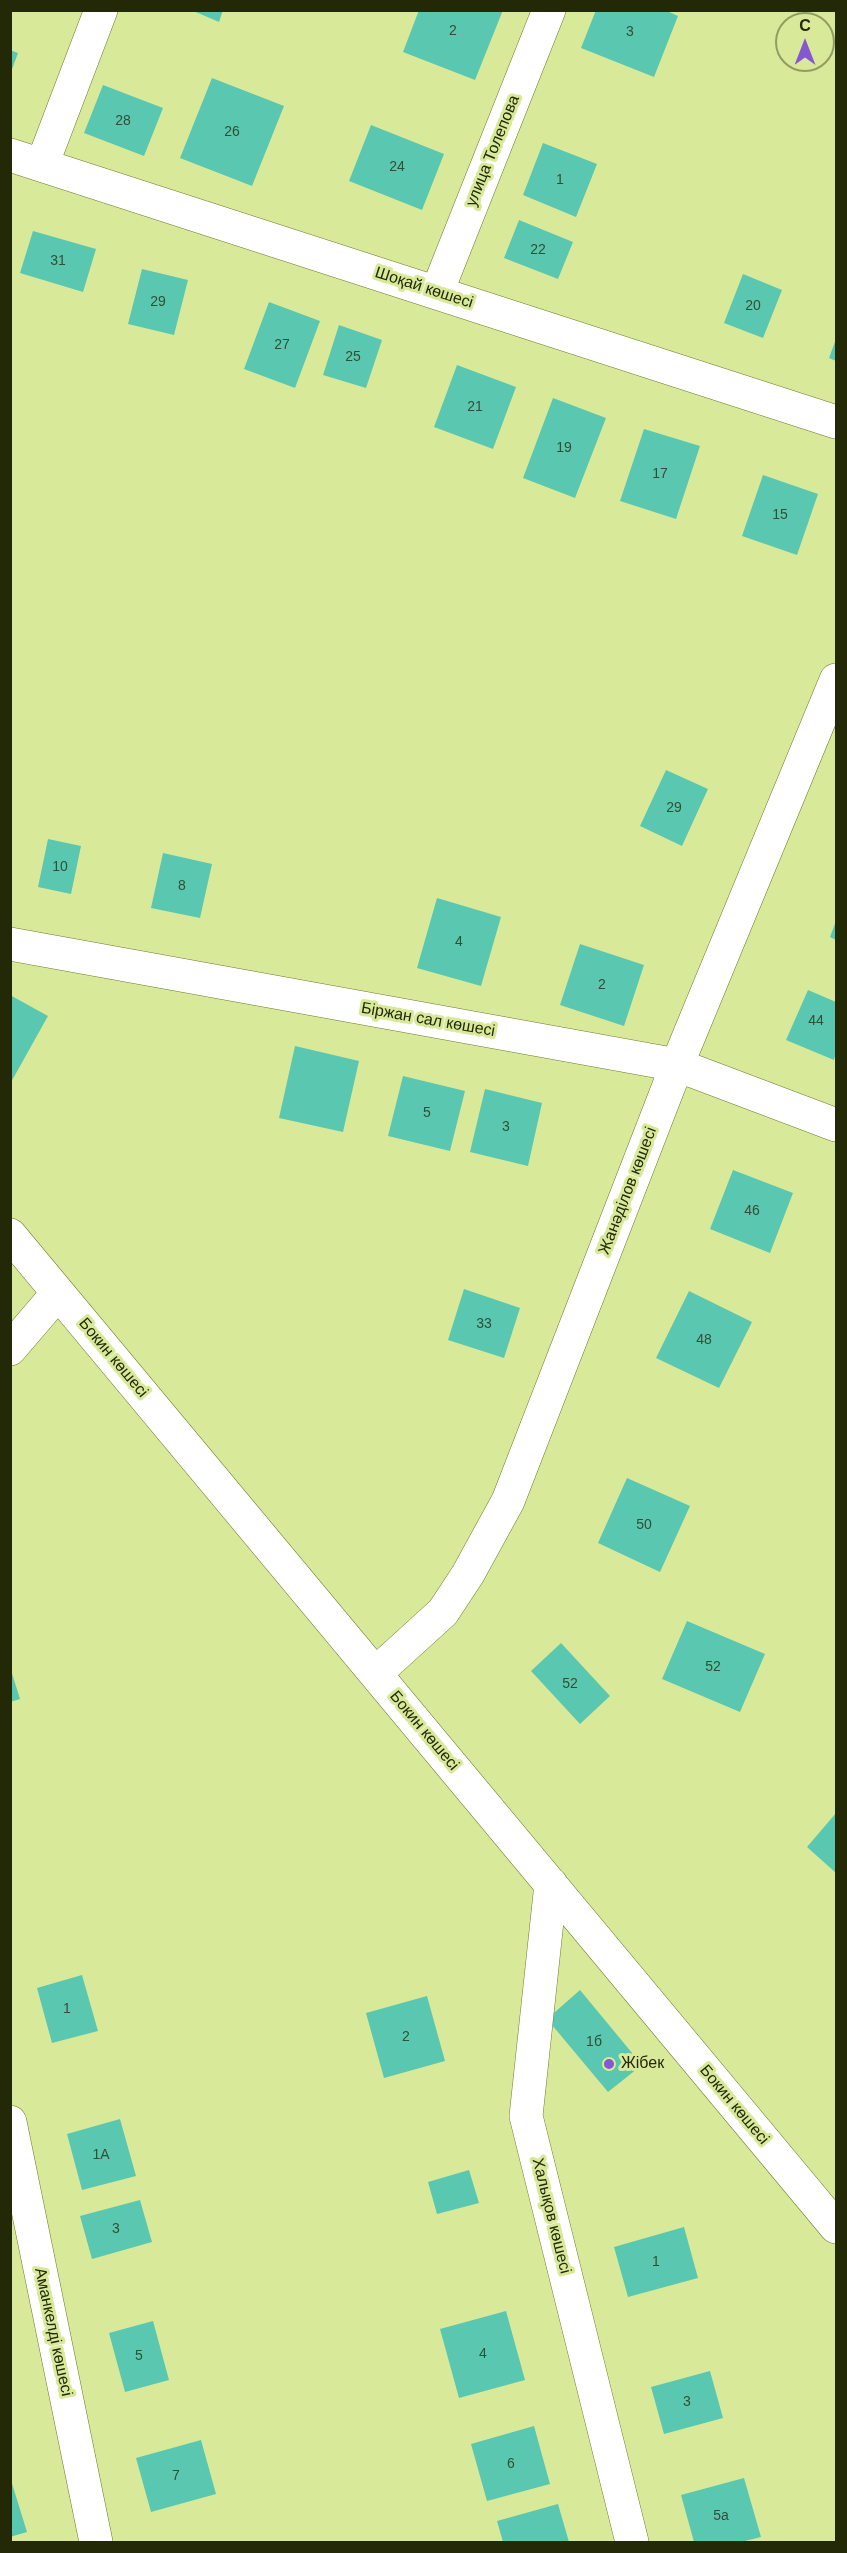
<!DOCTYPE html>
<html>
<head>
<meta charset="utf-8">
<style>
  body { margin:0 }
  #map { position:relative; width:847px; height:2553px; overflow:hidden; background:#d8ea99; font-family:Arial,sans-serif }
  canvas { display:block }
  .frame { position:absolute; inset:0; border:12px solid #232907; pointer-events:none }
  .north { position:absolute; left:775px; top:12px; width:60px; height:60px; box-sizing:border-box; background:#d8ea99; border:2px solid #909d5f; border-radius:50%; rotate:0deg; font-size:16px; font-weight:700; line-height:24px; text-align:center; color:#232907 }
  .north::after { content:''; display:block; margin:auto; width:21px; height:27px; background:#8557d0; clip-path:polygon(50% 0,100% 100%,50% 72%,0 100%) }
</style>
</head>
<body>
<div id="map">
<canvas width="847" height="2553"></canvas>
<div class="frame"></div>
<div class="north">С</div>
</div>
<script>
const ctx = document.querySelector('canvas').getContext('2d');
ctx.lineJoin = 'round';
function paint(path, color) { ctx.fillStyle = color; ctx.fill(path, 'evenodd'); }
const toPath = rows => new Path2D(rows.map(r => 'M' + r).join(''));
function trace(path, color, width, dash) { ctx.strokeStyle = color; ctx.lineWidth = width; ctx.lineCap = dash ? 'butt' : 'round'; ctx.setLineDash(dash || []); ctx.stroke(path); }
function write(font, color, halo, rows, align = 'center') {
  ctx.font = font + ' Arial,sans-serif'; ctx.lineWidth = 6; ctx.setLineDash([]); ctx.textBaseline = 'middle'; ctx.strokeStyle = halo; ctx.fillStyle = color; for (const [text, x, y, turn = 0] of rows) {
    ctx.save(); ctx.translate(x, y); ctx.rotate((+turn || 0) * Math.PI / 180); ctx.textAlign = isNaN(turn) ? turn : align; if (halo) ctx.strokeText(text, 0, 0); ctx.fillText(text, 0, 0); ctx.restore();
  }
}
paint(toPath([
  [191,10,223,10,219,22],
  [419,10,503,10,475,80,403,52],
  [596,10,665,10,678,16,654,77,581,48],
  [10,50,18,53,11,72,10,72],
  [212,78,284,106,252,186,180,158],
  [103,85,163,108,144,156,84,133],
  [371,125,444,154,422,210,349,181],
  [543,143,597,164,576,217,523,195],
  [519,220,573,242,558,279,504,258],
  [33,231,96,249,83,292,20,273],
  [142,269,188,280,174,335,128,324],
  [743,274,782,290,763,338,724,323],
  [269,302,320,321,295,388,244,369],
  [339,325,382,340,366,388,323,375],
  [836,339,836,361,829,358],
  [457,365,516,387,493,449,434,427],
  [553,398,606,418,575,498,523,478],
  [644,429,700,446,676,519,620,501],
  [763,475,818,494,797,555,742,536],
  [666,770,708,789,682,846,640,826],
  [48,839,81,846,71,894,38,887],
  [163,853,212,864,200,918,151,908],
  [437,898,501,917,481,986,417,968],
  [836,921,836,940,830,937],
  [580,944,644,965,624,1026,560,1005],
  [808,990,836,1002,836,1053,834,1060,786,1040],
  [10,995,48,1016,10,1084],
  [295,1046,359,1061,343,1132,279,1118],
  [403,1076,465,1091,450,1151,388,1136],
  [485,1089,542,1103,528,1166,470,1152],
  [733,1170,793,1193,770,1253,710,1229],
  [464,1289,520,1308,504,1358,448,1340],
  [689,1291,752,1322,719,1388,656,1358],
  [627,1478,690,1506,660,1572,598,1543],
  [687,1621,765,1654,740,1712,662,1679],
  [561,1643,610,1696,580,1724,531,1671],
  [10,1667,20,1699,10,1702],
  [836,1813,836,1873,807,1847],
  [82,1975,98,2031,52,2043,37,1988],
  [580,1990,642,2065,608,2092,547,2019],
  [427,1996,445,2061,384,2078,366,2013],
  [120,2119,136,2176,82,2190,67,2134],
  [469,2170,479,2203,437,2214,428,2182],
  [140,2200,152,2242,92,2259,80,2216],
  [684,2227,698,2278,628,2297,614,2247],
  [506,2311,525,2380,459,2398,440,2329],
  [153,2321,169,2380,125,2392,109,2333],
  [710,2371,723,2418,664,2434,651,2387],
  [534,2426,550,2484,487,2501,471,2444],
  [201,2440,216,2494,151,2512,136,2458],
  [10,2477,27,2532,10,2537],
  [744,2478,761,2537,741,2542,694,2542,681,2495],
  [558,2504,569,2542,503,2542,497,2521]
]), '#5ac7b1');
const street = toPath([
  [10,155,836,422],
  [42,165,101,10],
  [437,292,549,10],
  [10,944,677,1065,836,1125],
  [10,1235,836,2227],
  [10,1349,58,1293],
  [376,1673,443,1612,468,1574,508,1501,677,1065,836,680],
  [551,1884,526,2116,632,2542],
  [10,2122,96,2542]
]);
trace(street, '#6e7b2c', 34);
trace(street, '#fff', 33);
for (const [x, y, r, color] of [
  [609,2064,6,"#8557d0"]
]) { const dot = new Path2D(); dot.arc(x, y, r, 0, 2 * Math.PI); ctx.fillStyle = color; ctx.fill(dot); trace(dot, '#d8ea99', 2); }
write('14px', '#315032', null, [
  ["2",453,31],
  ["3",630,32],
  ["28",123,121],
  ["26",232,132],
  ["24",397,167],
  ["1",560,180],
  ["22",538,250],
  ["31",58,261],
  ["29",158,302],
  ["20",753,306],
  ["27",282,345],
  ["25",353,357],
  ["21",475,407],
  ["19",564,448],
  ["17",660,474],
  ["15",780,515],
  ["29",674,808],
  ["10",60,867],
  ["8",182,886],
  ["4",459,942],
  ["2",602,985],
  ["44",816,1021],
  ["5",427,1113],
  ["3",506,1127],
  ["46",752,1211],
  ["33",484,1324],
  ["48",704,1340],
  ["50",644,1525],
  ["52",713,1667],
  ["52",570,1684],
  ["1",67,2009],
  ["2",406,2037],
  ["1б",594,2042],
  ["1А",101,2155],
  ["3",116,2229],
  ["1",656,2262],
  ["4",483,2354],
  ["5",139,2356],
  ["3",687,2402],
  ["6",511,2464],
  ["7",176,2476],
  ["5а",721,2516]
]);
write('16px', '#232907', '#d8ea99', [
  ["улица Толепова",493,151,-68],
  ["Шоқай көшесі",424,288,18],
  ["Біржан сал көшесі",428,1020,10],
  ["Жанәділов көшесі",628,1191,-69],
  ["Бокин көшесі",113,1358,50],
  ["Бокин көшесі",424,1731,50],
  ["Бокин көшесі",734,2105,50],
  ["Халықов көшесі",551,2216,76],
  ["Аманкелді көшесі",53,2332,78]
]);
write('16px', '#232907', '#d8ea99', [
  ["Жібек",621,2064]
], 'left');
</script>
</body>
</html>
